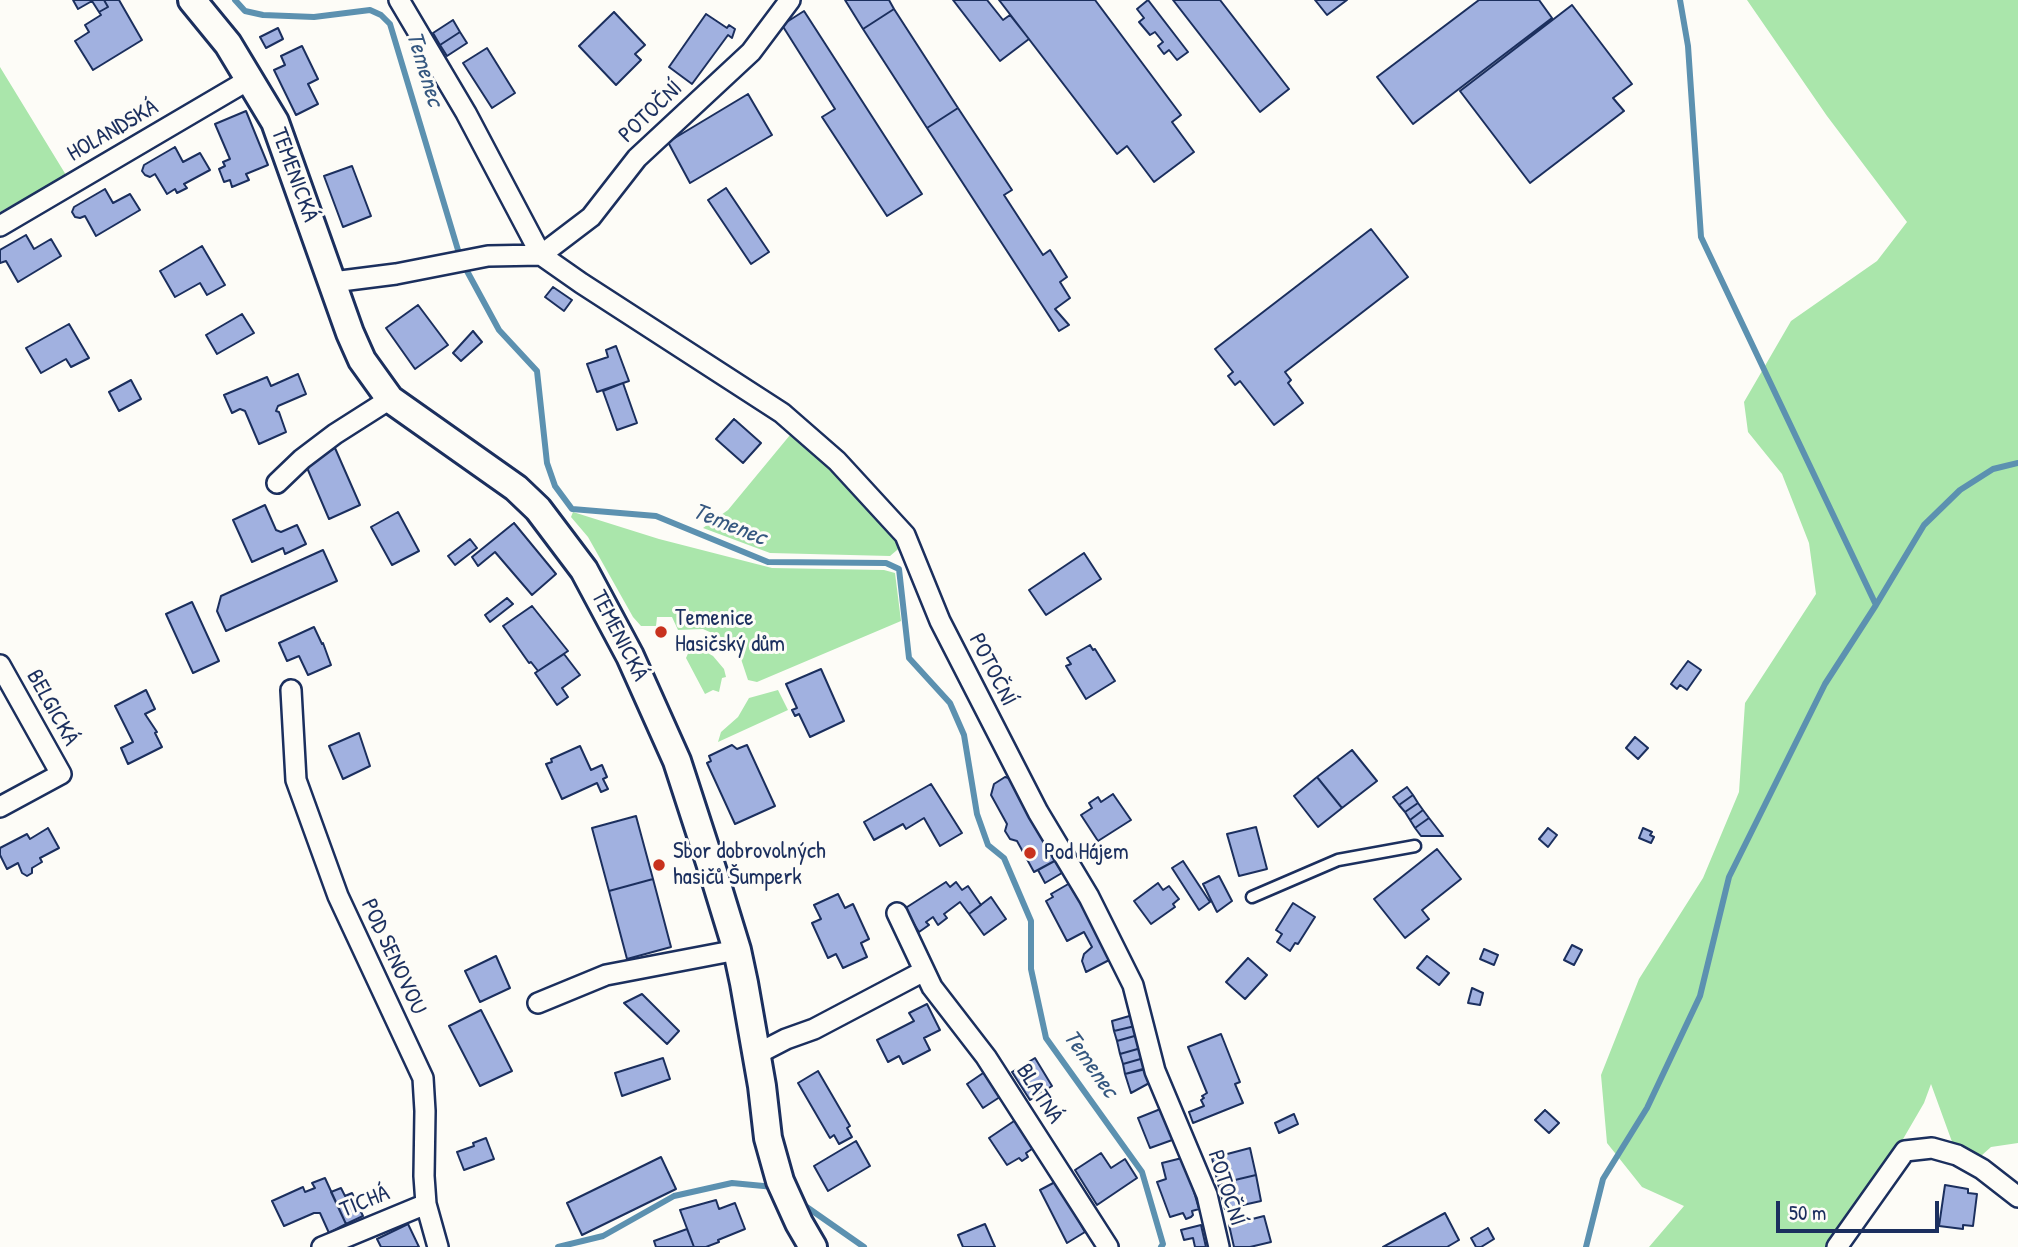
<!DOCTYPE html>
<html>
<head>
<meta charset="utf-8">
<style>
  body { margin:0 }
  #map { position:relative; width:2018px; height:1247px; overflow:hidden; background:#fdfcf7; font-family:"Patrick Hand",sans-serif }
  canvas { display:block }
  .scale { position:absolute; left:1776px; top:1201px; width:163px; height:32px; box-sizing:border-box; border:4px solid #1b2f5e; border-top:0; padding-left:9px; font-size:21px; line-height:24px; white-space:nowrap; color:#1b2f5e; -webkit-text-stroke:5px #fdfcf7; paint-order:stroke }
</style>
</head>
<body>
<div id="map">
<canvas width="2018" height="1247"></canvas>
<div class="scale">50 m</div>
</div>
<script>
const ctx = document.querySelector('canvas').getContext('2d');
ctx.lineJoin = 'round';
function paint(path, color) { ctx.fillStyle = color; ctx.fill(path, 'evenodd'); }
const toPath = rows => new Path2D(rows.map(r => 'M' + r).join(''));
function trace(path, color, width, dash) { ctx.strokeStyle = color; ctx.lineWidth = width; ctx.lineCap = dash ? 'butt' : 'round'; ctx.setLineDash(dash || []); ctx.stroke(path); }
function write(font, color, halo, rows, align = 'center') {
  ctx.font = font + ' "Patrick Hand",sans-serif'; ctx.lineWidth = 6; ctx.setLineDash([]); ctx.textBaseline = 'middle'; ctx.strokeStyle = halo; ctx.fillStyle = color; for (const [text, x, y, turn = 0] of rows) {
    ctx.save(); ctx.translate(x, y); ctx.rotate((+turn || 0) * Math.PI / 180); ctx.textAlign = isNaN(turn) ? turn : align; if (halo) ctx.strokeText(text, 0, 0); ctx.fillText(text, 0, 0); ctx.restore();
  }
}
paint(toPath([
  [1747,0,2018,0,2018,1143,1991,1147,1963,1172,1931,1084,1924,1103,1899,1146,1829,1247,1649,1247,1684,1206,1642,1187,1607,1143,1601,1075,1639,979,1703,878,1739,792,1745,703,1816,594,1809,543,1782,474,1748,432,1744,402,1791,321,1877,261,1907,222,1827,116],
  [0,67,66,175,0,212],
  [795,429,903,545,890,556,770,553,703,528,728,510],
  [573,512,659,539,772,568,884,570,895,573,901,621,757,682,748,680,741,659,734,647,721,637,703,629,678,630,672,617,657,617,656,626,641,626,633,617,588,537,571,517],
  [690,649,706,652,713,656,724,669,726,677,722,678,719,692,713,690,705,694,686,658],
  [778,690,788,710,718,742,721,732,738,717,749,698]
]), '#aae6ab');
trace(toPath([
  [235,0,245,11,263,15,314,17,370,10,381,15,390,24,461,260,499,330,537,371,547,463,555,486,572,509,656,516,768,562,886,563,899,569,909,658,950,703,964,735,977,814,988,845,1004,858,1031,921,1031,969,1046,1038,1142,1172,1163,1244,1161,1247],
  [1876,605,1924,525,1960,490,1993,469,2018,463],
  [801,1203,864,1247],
  [558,1247,603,1236,674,1196,732,1183,774,1187],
  [1586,1247,1603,1179,1647,1108,1700,996,1729,877,1825,684,1876,605,1701,237,1688,46,1680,0]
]), '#5c91b0', 6);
const building = toPath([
  [73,0,104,0,108,7,99,12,92,1,78,9,73,0],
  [104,0,119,0,142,40,93,70,75,41,89,32,85,25,101,15,99,12,108,7,104,0],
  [845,0,889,0,894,9,863,29,845,0],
  [953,0,987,0,1003,20,1010,15,1029,39,1000,61,953,0],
  [999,0,1095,0,1181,115,1172,122,1194,152,1154,182,1127,146,1117,154,999,0],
  [1148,0,1188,52,1177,60,1169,50,1164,54,1158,46,1163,42,1155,32,1150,35,1139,22,1144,18,1137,9,1148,0],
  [1173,0,1220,0,1289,89,1260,112,1173,0],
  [1315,0,1347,0,1327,15,1315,0],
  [1479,0,1539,0,1552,18,1413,124,1377,77,1479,0],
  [1572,5,1632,84,1613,98,1624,111,1530,183,1460,91,1572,5],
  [894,9,958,108,927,128,863,29,894,9],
  [804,11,922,194,887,216,822,117,835,109,782,25,804,11],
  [614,12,645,45,635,54,641,60,616,85,579,46,614,12],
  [706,14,727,28,729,25,735,29,732,38,728,35,692,84,669,67,706,14],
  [453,20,460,32,440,45,433,33,453,20],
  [278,28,283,39,266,48,260,37,278,28],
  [460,32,467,43,447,56,440,45,460,32],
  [302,46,318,79,308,84,318,104,296,115,274,70,285,65,281,56,302,46],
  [487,48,515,93,492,108,463,63,487,48],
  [748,94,772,135,690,183,668,142,748,94],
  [958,108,1012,190,1004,195,1043,255,1050,250,1067,277,1060,282,1070,298,1055,309,1069,325,1059,331,927,128,958,108],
  [246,111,268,165,246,174,249,180,232,187,230,180,224,182,219,169,225,166,223,162,230,159,215,124,246,111],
  [175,147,183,162,200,153,210,170,184,184,187,188,177,193,175,189,167,194,155,174,150,177,145,175,142,171,144,165,175,147],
  [352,166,371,216,343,227,324,176,352,166],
  [726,188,769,252,751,264,708,200,726,188],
  [105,189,113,203,130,194,140,210,96,236,85,216,80,218,75,217,72,212,74,207,105,189],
  [1371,229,1408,277,1285,372,1291,380,1288,383,1303,403,1274,425,1240,381,1235,385,1228,376,1233,372,1215,349,1371,229],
  [26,235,34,249,51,239,61,256,18,282,6,261,0,263,0,250,26,235],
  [202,246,225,285,207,295,200,283,175,297,160,271,202,246],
  [553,287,572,300,564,311,545,297,553,287],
  [418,305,448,345,415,369,386,328,418,305],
  [242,314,254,333,217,354,206,335,242,314],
  [69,324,89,358,71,367,66,359,41,373,26,348,69,324],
  [473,331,482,342,461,361,453,353,473,331],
  [616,346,629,381,597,392,587,364,608,357,606,350,616,346],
  [298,374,306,394,278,406,276,411,279,412,286,432,259,444,245,411,240,409,232,413,224,395,267,377,271,386,298,374],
  [131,380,141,399,119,411,109,392,131,380],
  [623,383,637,423,617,430,603,391,623,383],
  [734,419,761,443,743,463,716,439,734,419],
  [335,448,360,505,329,519,305,463,335,448],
  [265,505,276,530,281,532,297,525,306,544,285,554,283,548,252,562,233,520,265,505],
  [398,512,419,551,392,565,371,527,398,512],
  [514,523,556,574,532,595,495,552,478,566,472,557,514,523],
  [470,539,477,548,455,565,448,556,470,539],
  [323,550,337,581,226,631,217,611,221,596,323,550],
  [1084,553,1101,579,1046,615,1029,590,1084,553],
  [507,598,513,604,490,622,485,615,507,598],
  [192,602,219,661,193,673,166,614,192,602],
  [532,606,568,651,538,671,531,662,529,663,503,626,532,606],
  [314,627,322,644,323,643,331,665,308,675,299,656,287,661,279,643,314,627],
  [1090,645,1093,650,1095,649,1115,681,1086,699,1066,666,1071,664,1067,658,1090,645],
  [564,654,580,675,562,688,568,697,557,705,535,673,564,654],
  [1688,661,1701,670,1687,690,1680,685,1677,689,1671,684,1688,661],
  [821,669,844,721,810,737,799,714,795,716,792,710,797,708,786,684,821,669],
  [146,690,155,709,145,714,157,732,155,733,162,747,128,764,121,748,133,742,115,706,146,690],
  [359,733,370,766,343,779,329,746,359,733],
  [1635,737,1648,748,1638,759,1626,748,1635,737],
  [732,745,737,749,747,745,775,806,735,824,707,763,711,761,709,756,732,745],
  [580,746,591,770,602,765,607,777,603,779,608,789,601,792,597,783,562,799,546,764,552,762,551,759,580,746],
  [1352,750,1377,781,1342,808,1317,777,1352,750],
  [1005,777,1016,780,1060,858,1034,872,1017,841,1010,839,1005,831,1007,824,991,795,994,784,1005,777],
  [1317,777,1342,808,1318,827,1294,796,1317,777],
  [931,784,962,833,940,846,924,818,906,829,903,824,874,840,864,822,931,784],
  [1407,787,1413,795,1399,805,1393,797,1407,787],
  [1113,794,1131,820,1098,841,1081,815,1092,808,1089,803,1098,797,1101,802,1113,794],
  [1413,795,1418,803,1405,812,1399,805,1413,795],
  [1418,803,1423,810,1410,820,1405,812,1418,803],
  [1423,810,1429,818,1415,828,1410,820,1423,810],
  [636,816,653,879,609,891,592,828,636,816],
  [1429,818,1443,836,1421,836,1415,828,1429,818],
  [1256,827,1267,869,1239,876,1227,834,1256,827],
  [48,828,59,848,40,858,42,862,32,868,32,873,27,876,22,873,18,863,7,869,0,855,0,848,27,834,30,839,48,828],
  [1548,828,1557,835,1548,847,1539,839,1548,828],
  [1643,828,1652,832,1650,835,1654,837,1651,843,1639,838,1643,828],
  [1437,849,1461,879,1422,910,1429,919,1405,938,1374,899,1437,849],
  [1060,858,1067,870,1045,883,1038,870,1060,858],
  [1183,861,1210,902,1199,910,1172,868,1183,861],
  [1219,876,1232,901,1217,912,1203,884,1219,876],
  [653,879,671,947,627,959,609,891,653,879],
  [946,882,950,887,956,882,962,890,968,886,981,905,969,914,960,902,944,914,947,918,938,925,933,917,926,922,929,925,919,932,904,909,946,882],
  [1070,883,1115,957,1086,972,1082,961,1084,954,1092,947,1084,932,1067,941,1046,901,1053,897,1051,894,1070,883],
  [1158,883,1163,890,1169,886,1179,899,1173,904,1175,907,1151,924,1134,901,1158,883],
  [838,894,845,908,853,904,869,939,861,943,867,957,843,968,836,954,828,958,812,923,821,919,814,905,838,894],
  [991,897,1006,919,984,935,969,914,991,897],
  [1293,903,1315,917,1298,944,1295,943,1290,951,1277,942,1282,934,1276,930,1293,903],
  [1572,945,1582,950,1574,965,1564,960,1572,945],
  [1484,949,1498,955,1494,965,1480,959,1484,949],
  [496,956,510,988,480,1002,465,971,496,956],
  [1427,956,1449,973,1439,985,1417,968,1427,956],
  [1248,958,1267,975,1245,999,1226,982,1248,958],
  [1472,988,1483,993,1480,1005,1468,1003,1472,988],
  [642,994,679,1031,667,1044,624,1003,642,994],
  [927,1004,940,1030,924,1038,930,1050,903,1064,899,1056,888,1062,877,1040,914,1021,909,1013,927,1004],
  [481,1010,512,1071,480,1086,449,1026,481,1010],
  [1133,1015,1135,1026,1114,1031,1112,1021,1133,1015],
  [1135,1026,1138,1035,1117,1041,1114,1031,1135,1026],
  [1221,1034,1240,1082,1235,1084,1243,1103,1193,1123,1189,1112,1204,1106,1201,1100,1204,1098,1202,1096,1207,1093,1188,1047,1221,1034],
  [1138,1035,1141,1048,1120,1054,1117,1041,1138,1035],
  [1141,1048,1144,1058,1123,1064,1120,1054,1141,1048],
  [663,1058,670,1079,622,1096,615,1073,663,1058],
  [1035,1058,1052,1086,1030,1100,1012,1072,1035,1058],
  [1144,1058,1146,1069,1125,1074,1123,1064,1144,1058],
  [1150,1067,1153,1081,1131,1093,1125,1074,1150,1067],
  [989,1069,1006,1093,983,1108,967,1084,989,1069],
  [818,1071,850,1126,847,1128,852,1137,839,1144,834,1135,830,1138,798,1083,818,1071],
  [1163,1108,1175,1139,1150,1148,1138,1118,1163,1108],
  [1545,1110,1559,1123,1549,1133,1535,1120,1545,1110],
  [1294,1114,1298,1124,1279,1133,1275,1123,1294,1114],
  [1020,1117,1038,1145,1026,1153,1028,1157,1022,1161,1019,1158,1007,1165,989,1138,1020,1117],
  [486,1138,494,1159,464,1170,457,1152,474,1146,473,1143,486,1138],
  [856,1141,870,1166,828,1191,814,1166,856,1141],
  [1250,1148,1256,1175,1218,1184,1212,1158,1250,1148],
  [1101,1153,1111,1168,1125,1159,1137,1178,1097,1205,1075,1170,1101,1153],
  [661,1157,676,1189,582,1235,567,1203,661,1157],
  [1182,1158,1186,1172,1188,1171,1199,1209,1192,1211,1193,1215,1191,1217,1186,1219,1183,1213,1170,1217,1157,1182,1166,1179,1162,1163,1182,1158],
  [1256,1175,1261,1201,1225,1209,1218,1184,1256,1175],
  [325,1178,346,1224,329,1233,320,1213,314,1213,284,1226,272,1201,303,1187,305,1192,315,1188,312,1183,325,1178],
  [1057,1181,1085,1232,1067,1243,1040,1190,1057,1181],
  [1945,1185,1968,1189,1968,1193,1977,1194,1973,1226,1963,1225,1963,1229,1939,1226,1945,1185],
  [341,1188,345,1196,352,1193,363,1216,346,1224,331,1192,341,1188],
  [716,1200,719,1209,735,1203,745,1229,718,1240,719,1242,706,1247,694,1247,680,1210,716,1200],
  [1445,1213,1459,1240,1447,1247,1383,1247,1445,1213],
  [1264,1216,1271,1242,1250,1247,1234,1247,1229,1225,1264,1216],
  [408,1224,419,1247,381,1247,377,1239,408,1224],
  [985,1224,995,1247,963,1247,958,1235,985,1224],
  [1201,1225,1206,1247,1195,1247,1193,1238,1184,1240,1181,1230,1201,1225],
  [1488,1228,1494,1239,1481,1247,1476,1247,1471,1238,1488,1228],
  [687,1229,694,1247,656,1247,654,1241,687,1229]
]);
paint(building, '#a1b1e0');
trace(building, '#1b2f5e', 2);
const lane = toPath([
  [1252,897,1338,860,1415,846]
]);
const street = toPath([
  [399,0,466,113,541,255,581,283,782,413,837,461,905,535,940,621,1038,812,1089,897,1133,985,1155,1071,1207,1195,1219,1247],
  [0,226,250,79],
  [333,282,396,274,488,256,541,255,591,217,637,158,751,52,790,0],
  [277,483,302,459,335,434,390,399],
  [0,665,61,774,0,807],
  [291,690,296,780,338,896,423,1078,425,1111,424,1176,426,1204,438,1247],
  [897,913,932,987,986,1057,1108,1247],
  [538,1003,606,975,737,950],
  [757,1054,786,1039,814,1029,924,971],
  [322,1247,426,1204],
  [1837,1247,1905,1151,1932,1148,1957,1155,1982,1169,2018,1197]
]);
const secondary = toPath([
  [192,0,228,44,275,122,350,333,362,360,390,399,516,488,538,509,584,570,630,656,677,761,714,875,737,950,744,983,762,1086,768,1138,780,1181,799,1223,813,1247]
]);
trace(lane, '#1b2f5e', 15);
trace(street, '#1b2f5e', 24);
trace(secondary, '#1b2f5e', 32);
trace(lane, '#fdfcf7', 10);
trace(street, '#fdfcf7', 19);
trace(secondary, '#fdfcf7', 26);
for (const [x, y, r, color] of [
  [661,632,7,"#c8321e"],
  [1030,853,7,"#c8321e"],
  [659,865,7,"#c8321e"]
]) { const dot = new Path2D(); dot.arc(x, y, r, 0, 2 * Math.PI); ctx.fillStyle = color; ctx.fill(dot); trace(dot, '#fdfcf7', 2.5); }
write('23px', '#1b2f5e', '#fdfcf7', [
  ["POTOČNÍ",651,112,-44],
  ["HOLANDSKÁ",113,131,-30],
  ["TEMENICKÁ",294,175,70],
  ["TEMENICKÁ",619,636,63],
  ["POTOČNÍ",992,670,63],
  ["BELGICKÁ",52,708,61],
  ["POD SENOVOU",393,957,65],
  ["BLATNÁ",1039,1094,57],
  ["POTOČNÍ",1226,1188,72],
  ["TICHÁ",365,1202,-22]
]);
write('23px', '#1b2f5e', '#fdfcf7', [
  ["Temenice",675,619],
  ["Hasičský dům",675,645],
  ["Sbor dobrovolných",673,852],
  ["hasičů Šumperk",673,878],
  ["Pod Hájem",1044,853]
], 'left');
write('italic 24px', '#365880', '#fdfcf7', [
  ["Temenec",424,69,73],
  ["Temenec",729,525,22],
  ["Temenec",1090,1064,55]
]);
</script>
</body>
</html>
